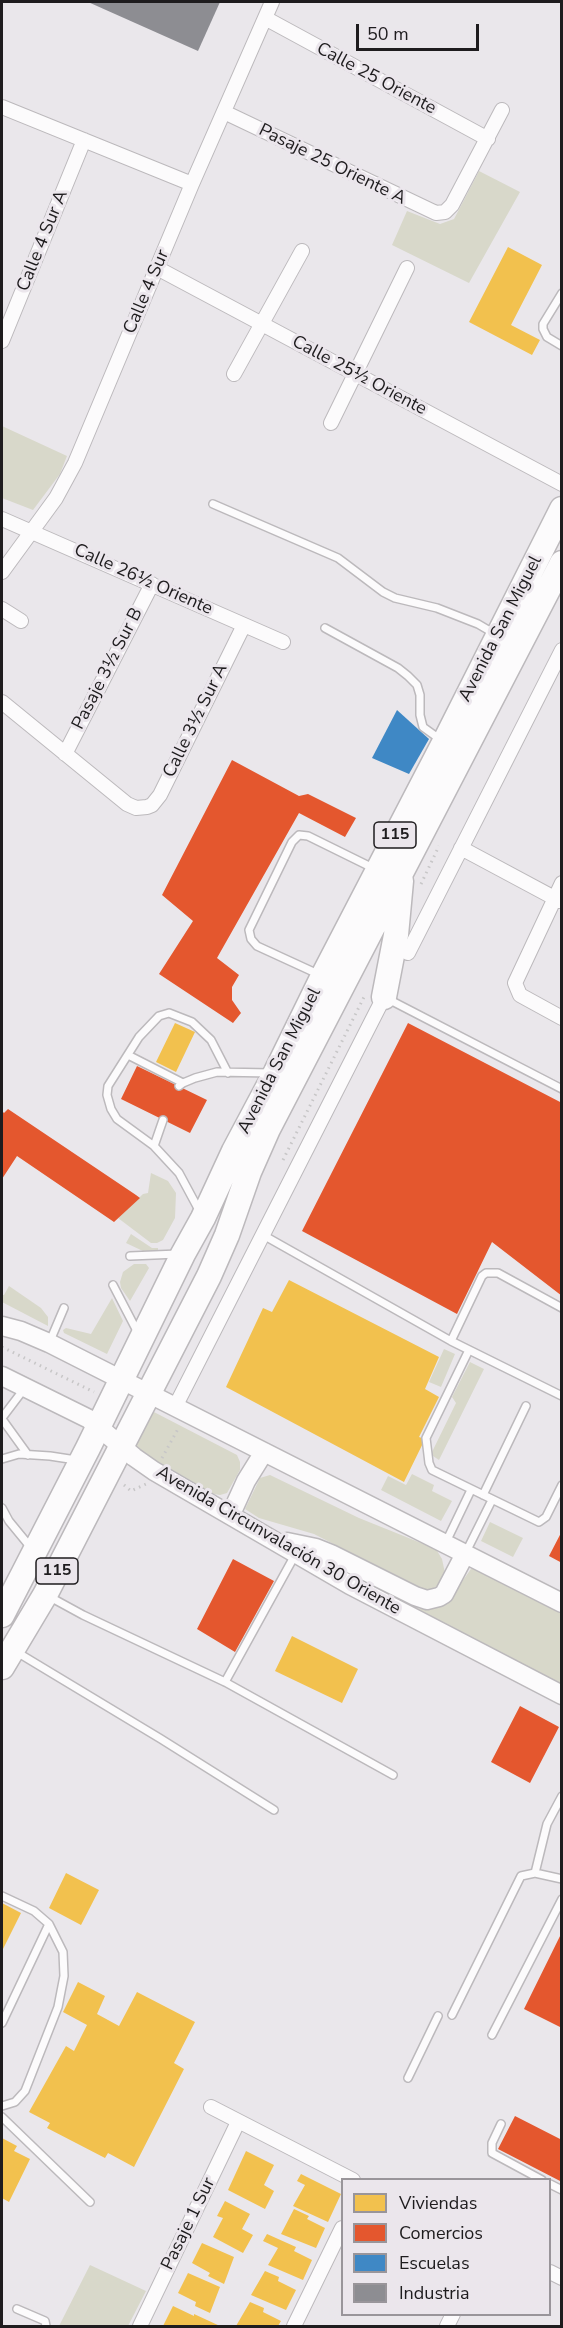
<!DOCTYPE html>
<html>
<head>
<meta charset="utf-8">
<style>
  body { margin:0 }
  #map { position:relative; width:563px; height:2328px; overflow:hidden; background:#eae7eb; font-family:"Nunito Sans",sans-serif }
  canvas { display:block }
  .frame { position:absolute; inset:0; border:3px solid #1e1c1e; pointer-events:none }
  .legend { position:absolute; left:341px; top:2178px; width:210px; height:138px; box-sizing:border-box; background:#ebe6ec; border:2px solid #99959a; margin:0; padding:8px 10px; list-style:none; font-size:18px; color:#1e1c1e }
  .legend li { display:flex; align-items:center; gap:12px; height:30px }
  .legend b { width:30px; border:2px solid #99959a }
  .scale { position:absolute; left:356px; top:24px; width:123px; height:27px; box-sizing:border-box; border:3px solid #1e1c1e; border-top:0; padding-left:8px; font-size:18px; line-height:21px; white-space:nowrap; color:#1e1c1e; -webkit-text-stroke:4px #ebe6ec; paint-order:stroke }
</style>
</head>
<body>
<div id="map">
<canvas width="563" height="2328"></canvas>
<div class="frame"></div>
<ul class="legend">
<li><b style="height:16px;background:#f2c14e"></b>Viviendas</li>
<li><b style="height:16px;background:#e4572e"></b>Comercios</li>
<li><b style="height:16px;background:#3f88c5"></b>Escuelas</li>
<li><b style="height:16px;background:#8d8d92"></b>Industria</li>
</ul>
<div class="scale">50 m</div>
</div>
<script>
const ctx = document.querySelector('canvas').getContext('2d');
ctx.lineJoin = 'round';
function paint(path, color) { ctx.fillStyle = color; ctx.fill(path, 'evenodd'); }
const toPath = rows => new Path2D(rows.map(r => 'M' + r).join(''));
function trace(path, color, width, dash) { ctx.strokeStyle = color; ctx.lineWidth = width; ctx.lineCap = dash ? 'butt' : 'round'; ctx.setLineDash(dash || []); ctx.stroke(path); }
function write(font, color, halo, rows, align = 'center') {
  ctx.font = font + ' "Nunito Sans",sans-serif'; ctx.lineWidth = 6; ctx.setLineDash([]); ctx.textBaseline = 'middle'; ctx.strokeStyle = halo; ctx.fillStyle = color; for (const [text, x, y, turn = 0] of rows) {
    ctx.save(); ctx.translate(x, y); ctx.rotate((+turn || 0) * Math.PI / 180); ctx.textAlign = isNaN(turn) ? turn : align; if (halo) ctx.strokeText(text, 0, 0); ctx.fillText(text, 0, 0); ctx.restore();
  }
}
paint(toPath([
  [479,171,520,192,469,283,392,245,407,211,440,224,454,219],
  [2,426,67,456,60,474,33,510,2,498],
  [151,1173,168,1181,176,1193,175,1218,163,1240,157,1243,151,1243,118,1218,143,1194,148,1193],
  [131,1234,152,1248,158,1248,158,1250,145,1252,126,1243],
  [134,1264,146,1264,149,1268,130,1301,121,1288,120,1282,123,1272],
  [9,1286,41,1308,48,1317,48,1326,2,1302,2,1295,4,1295],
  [112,1298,123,1321,107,1354,64,1333,63,1330,66,1328,91,1334],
  [444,1349,455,1354,441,1387,429,1382],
  [470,1362,484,1369,439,1460,433,1456,432,1452,456,1403,452,1397],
  [152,1411,237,1455,240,1462,240,1470,227,1493,220,1495,214,1494,132,1448],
  [412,1474,434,1485,432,1491,452,1501,441,1521,381,1490,388,1476,406,1485],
  [270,1475,359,1518,436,1549,442,1559,445,1573,439,1585,429,1591,418,1587,314,1534,259,1518,245,1509,260,1478],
  [490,1522,523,1538,513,1557,481,1541],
  [473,1566,561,1612,561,1686,399,1603,400,1599,420,1609,431,1609,447,1603],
  [90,2265,146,2291,128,2326,59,2326]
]), '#d8d8ca');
paint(toPath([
  [508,247,542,265,511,325,540,340,532,355,469,322],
  [175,1023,195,1032,176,1072,156,1062],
  [289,1280,439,1357,425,1389,439,1397,419,1437,425,1439,404,1482,226,1387,263,1308,272,1312],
  [292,1636,358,1669,342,1703,275,1671],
  [66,1873,99,1890,81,1925,49,1908],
  [2,1903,21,1913,2,1951],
  [78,1982,105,1996,97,2014,119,2026,137,1992,195,2022,174,2063,184,2069,134,2167,108,2153,105,2158,47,2128,50,2123,29,2112,66,2046,74,2051,87,2025,63,2012],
  [2,2138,17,2146,14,2151,30,2159,9,2202,2,2198],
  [246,2151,274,2165,264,2185,274,2191,265,2209,228,2190],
  [301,2174,341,2194,328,2222,293,2206,305,2185,297,2181],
  [225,2201,250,2214,242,2229,253,2235,243,2253,213,2237,223,2218,217,2216],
  [294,2209,309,2216,307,2219,325,2228,316,2248,281,2234],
  [267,2234,296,2247,294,2251,312,2260,303,2280,268,2265,278,2248,263,2241],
  [202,2243,234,2257,224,2284,208,2276,210,2273,192,2263],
  [265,2271,279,2277,278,2281,296,2290,286,2310,251,2295],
  [188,2273,220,2287,210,2313,195,2306,196,2302,178,2293],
  [250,2302,264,2308,263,2312,281,2321,278,2326,236,2326],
  [173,2306,194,2316,194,2314,220,2326,163,2326]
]), '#f2c14e');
paint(toPath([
  [232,760,299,796,308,794,356,818,345,837,299,813,217,958,239,975,232,987,232,1000,241,1013,233,1023,159,974,193,921,162,895],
  [408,1023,562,1103,562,1296,492,1242,457,1314,302,1231],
  [137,1066,207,1100,190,1133,121,1099],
  [8,1109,136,1195,140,1198,114,1222,17,1156,2,1179,2,1111,4,1113],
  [562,1531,562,1563,549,1556],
  [233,1559,274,1581,235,1652,197,1629],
  [520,1706,559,1727,530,1783,491,1762],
  [562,1932,562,2028,524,2009],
  [515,2116,562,2140,562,2182,498,2149]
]), '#e4572e');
paint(toPath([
  [397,710,429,739,409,774,372,758]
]), '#3f88c5');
paint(toPath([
  [88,2,220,2,198,51]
]), '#8d8d92');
const lane = toPath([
  [562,293,543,324,543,329,547,337,562,346],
  [213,504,338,558,383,592,395,598,437,608,478,624,495,634],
  [325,628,398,668,408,676,417,685,420,695,420,715,423,727,441,740],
  [318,974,257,946,251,939,249,930,292,842,299,835,308,836,375,869],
  [388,999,562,1089],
  [128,1055,183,1083],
  [179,1086,183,1083,195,1078,217,1072,271,1073],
  [163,1120,154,1146,179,1173,200,1212],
  [154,1146,117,1119,111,1109,107,1095,108,1086,139,1037,159,1016,169,1013,192,1022,211,1040,228,1073],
  [263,1235,451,1341,562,1396],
  [130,1256,178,1254],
  [113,1285,138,1333],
  [50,1341,64,1308],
  [451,1341,482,1276,486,1273,498,1273,562,1308],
  [469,1350,426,1438,429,1463,432,1470,539,1522,546,1517,562,1485],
  [2,1418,24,1389],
  [2,1419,28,1455],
  [2,1459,19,1454,50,1456,76,1460],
  [483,1495,526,1406],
  [2,1508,9,1521,32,1549],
  [446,1542,471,1490],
  [466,1552,492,1500],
  [50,1597,83,1615,225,1682,393,1775],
  [15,1651,161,1739,274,1810],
  [225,1682,295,1555],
  [535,1873,547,1824,562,1796],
  [2,1896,34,1911,49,1924,2,2023],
  [452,2015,521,1876,535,1873,562,1879],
  [492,2035,562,1899],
  [408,2078,438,2016],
  [2,2106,15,2102,25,2091,58,2007,64,1976,63,1952,49,1924],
  [2,2117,90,2202],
  [501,2124,492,2143,492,2153,542,2180],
  [550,2184,562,2190],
  [17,2309,45,2321,46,2326]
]);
const street = toPath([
  [265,18,488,139],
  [2,107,192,184],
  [224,112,436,213,445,212,452,205,502,110],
  [157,268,562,484],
  [2,341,84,140],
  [234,374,302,251],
  [331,423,407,268],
  [2,519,283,642],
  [2,572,56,498,75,463,192,184,272,2],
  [2,609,21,621],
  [2,702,127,804,136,808,147,807,152,805,160,795,244,625],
  [65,754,152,584],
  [461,848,560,901],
  [562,883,515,983,520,995,562,1018],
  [408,953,562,650],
  [175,1407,384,997],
  [211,2107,353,2180],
  [550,2272,562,2278],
  [140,2326,238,2122],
  [294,2326,342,2228],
  [447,2326,453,2314]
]);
const secondary = toPath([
  [2,1326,21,1331,49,1343,562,1603],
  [2,1376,89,1419,134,1457,154,1471,350,1585,562,1695],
  [231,1514,246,1481,264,1452],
  [287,1542,316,1548,331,1554,415,1596,427,1600,439,1597,444,1594,465,1554]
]);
const highway = toPath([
  [384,997,396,935,401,881],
  [2,1615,88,1448,183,1254,203,1218,234,1151,276,1072,323,976,445,741,562,509],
  [2,1667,45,1595,209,1276,227,1235,249,1172,268,1129,562,563]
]);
trace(lane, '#bcb9bc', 10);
trace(street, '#bcb9bc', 16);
trace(secondary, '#bcb9bc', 21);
trace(highway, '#bcb9bc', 27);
trace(toPath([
  [421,884,439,846],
  [283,1160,364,997],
  [2,1347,94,1392],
  [162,1458,179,1427],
  [124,1485,131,1491,146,1484]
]), '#c7c6c7', 3, [1.5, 4.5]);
trace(lane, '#fcfbfc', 7);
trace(street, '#fcfbfc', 14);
trace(secondary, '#fcfbfc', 18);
trace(highway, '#fcfbfc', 24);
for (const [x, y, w] of [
  [395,835,42],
  [57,1571,42]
]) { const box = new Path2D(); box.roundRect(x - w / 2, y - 13, w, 26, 4.5); ctx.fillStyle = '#ebe6ec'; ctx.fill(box); trace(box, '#1e1c1e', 1.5); }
write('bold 16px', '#1e1c1e', null, [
  ["115",395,835],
  ["115",57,1571]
]);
write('18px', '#1e1c1e', '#ebe6ec', [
  ["Calle 25 Oriente",376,79,28],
  ["Pasaje 25 Oriente A",332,165,26],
  ["Calle 4 Sur A",43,241,-68],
  ["Calle 4 Sur",147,292,-67],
  ["Calle 25½ Oriente",359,376,28],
  ["Calle 26½ Oriente",143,580,24],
  ["Avenida San Miguel",501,629,-63],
  ["Pasaje 3½ Sur B",108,669,-63],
  ["Calle 3½ Sur A",196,721,-64],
  ["Avenida San Miguel",280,1061,-63],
  ["Avenida Circunvalación 30 Oriente",278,1541,30],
  ["Pasaje 1 Sur",189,2224,-64]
]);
</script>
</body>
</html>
